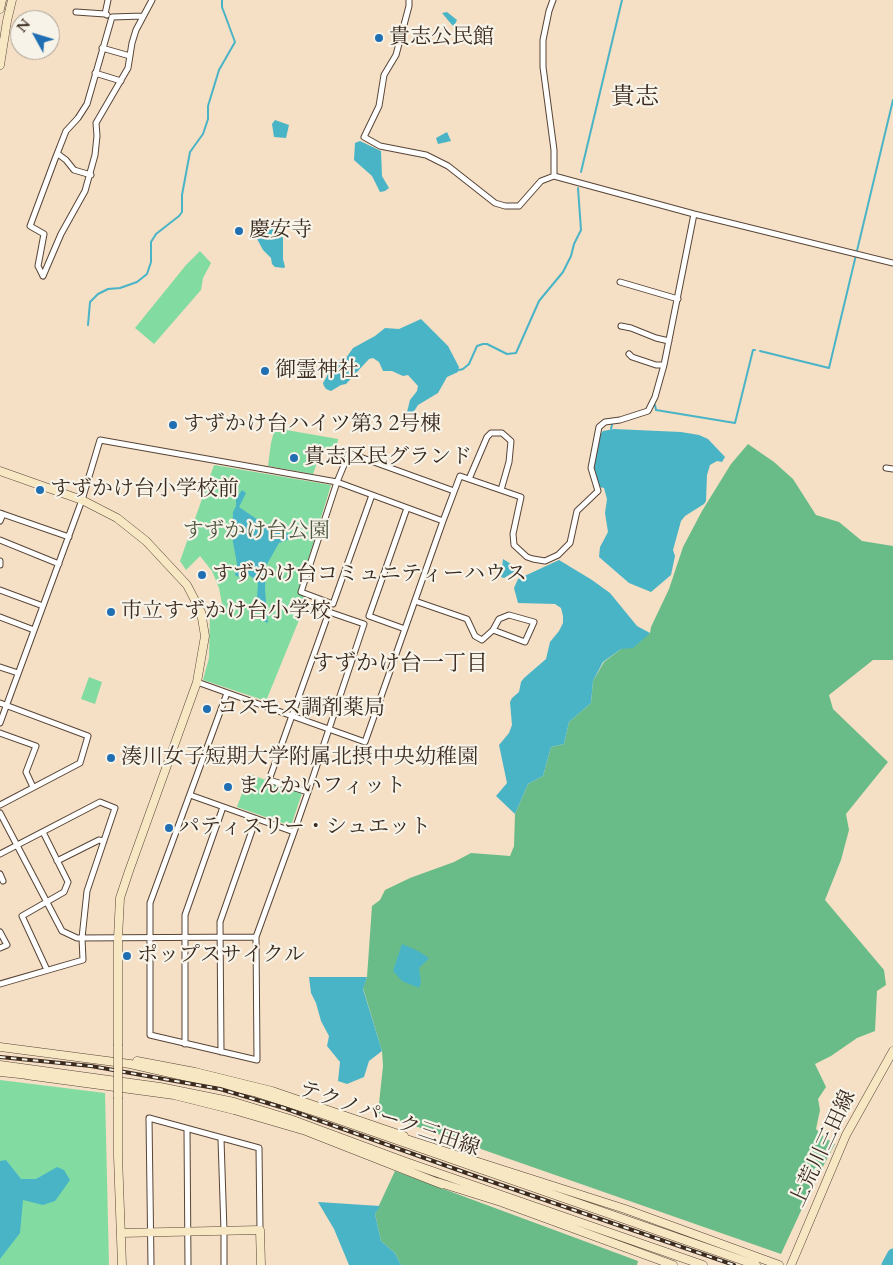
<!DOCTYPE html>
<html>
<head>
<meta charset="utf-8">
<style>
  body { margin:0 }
  #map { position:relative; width:893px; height:1265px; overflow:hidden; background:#f5dfc5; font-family:Cardo,serif }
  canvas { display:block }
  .north { position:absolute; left:10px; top:10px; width:50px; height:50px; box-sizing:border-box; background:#f7f3e8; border:1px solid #aca397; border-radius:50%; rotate:309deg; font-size:14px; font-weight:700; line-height:20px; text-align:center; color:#3b2a1e }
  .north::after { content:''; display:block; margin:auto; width:18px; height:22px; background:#1f6fb2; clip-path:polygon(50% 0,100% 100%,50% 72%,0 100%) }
</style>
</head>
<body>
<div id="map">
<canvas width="893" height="1265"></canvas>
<div class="north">N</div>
</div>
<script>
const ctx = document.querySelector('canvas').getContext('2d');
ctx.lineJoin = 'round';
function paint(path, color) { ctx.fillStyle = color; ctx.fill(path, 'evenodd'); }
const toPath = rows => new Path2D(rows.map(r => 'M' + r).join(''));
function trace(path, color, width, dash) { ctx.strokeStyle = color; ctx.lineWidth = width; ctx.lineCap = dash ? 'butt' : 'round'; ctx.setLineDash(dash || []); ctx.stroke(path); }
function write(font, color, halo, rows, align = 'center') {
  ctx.font = font + ' Cardo,"Noto Serif JP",serif'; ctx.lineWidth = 4.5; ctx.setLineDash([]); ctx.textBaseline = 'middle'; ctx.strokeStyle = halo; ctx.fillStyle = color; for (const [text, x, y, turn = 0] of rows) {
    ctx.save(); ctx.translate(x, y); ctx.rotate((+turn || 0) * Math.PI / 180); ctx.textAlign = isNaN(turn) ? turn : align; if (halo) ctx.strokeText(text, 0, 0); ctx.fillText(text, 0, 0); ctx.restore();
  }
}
paint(toPath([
  [200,251,211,263,203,278,201,290,154,344,135,328,186,265],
  [275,428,338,439,337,445,322,449,313,474,268,466,271,443],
  [214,465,331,485,298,593,308,598,266,701,203,680,209,658,210,613,223,609,219,588,212,571,200,556,186,570,180,561],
  [89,677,102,682,95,704,81,699],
  [249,774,302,793,291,826,237,807],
  [0,1080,105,1093,109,1265,0,1265]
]), '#82dca2');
paint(toPath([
  [748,444,774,462,793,479,816,515,839,522,862,541,893,546,893,660,873,660,829,695,833,709,888,762,846,814,849,830,841,860,825,900,884,970,886,985,877,991,875,1031,857,1038,831,1056,815,1064,826,1087,818,1099,820,1110,816,1129,824,1137,835,1144,812,1187,781,1254,378,1113,383,1066,382,1051,363,988,367,977,372,906,380,900,385,890,410,878,454,862,471,853,510,856,514,846,515,814,528,784,543,776,551,747,564,744,569,722,591,703,593,681,604,662,621,649,650,633,651,627,669,589,683,547,702,511,731,464],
  [395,1171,638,1261,637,1265,401,1265,395,1253,381,1241,375,1214]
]), '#69bc88');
paint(toPath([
  [447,12,457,20,454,26,452,25,442,13],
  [275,120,289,125,286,138,274,137,272,124],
  [447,132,451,141,438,144,436,138],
  [360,141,381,151,382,176,389,188,385,191,380,192,372,176,354,160,355,143],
  [250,225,280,225,283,239,283,259,285,267,284,268,275,267,272,264,271,258,263,250,257,239,250,232],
  [421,319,448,346,459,367,458,372,447,377,438,393,418,405,408,421,407,412,410,400,417,391,418,386,408,375,403,376,392,371,383,371,379,362,373,358,369,359,346,384,341,385,331,391,326,389,324,386,323,383,327,376,328,367,331,362,346,358,353,348,375,336,385,328,399,329],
  [614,429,681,432,699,435,708,439,725,457,722,462,717,461,710,465,707,475,706,501,704,504,685,516,681,521,673,550,675,556,671,575,651,592,629,583,599,557,600,547,608,532,605,513,607,499,604,488,599,487,593,469,600,435,603,431],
  [242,490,246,493,239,507,258,520,292,535,287,540,279,543,266,566,265,590,268,623,263,621,263,616,258,610,261,604,257,598,258,583,255,579,245,573,240,574,238,577,235,575,237,564,232,537,233,512,236,506,236,499],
  [503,559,519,569,504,578,501,577],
  [559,560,592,580,610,593,637,626,650,633,633,648,621,649,603,662,593,681,591,703,569,722,564,744,551,747,543,776,528,784,515,814,496,796,507,783,499,745,509,733,512,725,510,702,512,698,519,692,521,682,524,678,546,659,550,642,559,631,563,623,563,616,561,608,555,604,518,603,514,588,518,579],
  [402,944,418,951,429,958,419,968,421,982,419,988,402,981,393,971],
  [309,977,367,977,363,989,382,1051,369,1061,364,1077,347,1084,338,1081,340,1062,327,1046,329,1036,321,1021,316,1003,311,993],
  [6,1160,21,1179,36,1179,57,1167,64,1170,70,1180,55,1201,43,1205,23,1200,20,1233,0,1259,0,1161],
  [318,1202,380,1206,375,1214,381,1241,395,1253,401,1265,349,1265,334,1229]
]), '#4ab4c7');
trace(toPath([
  [581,172,622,0],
  [88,325,90,302,98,294,108,289,120,288,137,282,147,274,151,262,151,242,156,234,179,216,182,212,182,195,190,152,203,134,208,119,208,106,219,70,235,42,222,7,222,0],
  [760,351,829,368,893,100],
  [459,370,463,369,469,364,477,346,483,344,487,344,507,354,516,353,539,301,563,272,571,256,574,244,581,230,578,188],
  [655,405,656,410,735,423,753,350,755,350],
  [611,429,612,425]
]), '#4ab4c7', 2);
trace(toPath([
  [887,1265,893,1254]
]), '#4ab4c7', 11);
const street = toPath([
  [409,0,409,6,396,55,384,75,379,106,364,137,380,146,426,155,448,166,495,203,505,206,519,206,541,181,554,176,694,214,893,263],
  [553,0,549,11,543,40,543,67,554,150,554,176],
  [76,12,105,14],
  [107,15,105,14,108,0],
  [102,48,130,56],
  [95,73,121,81],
  [58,154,66,160,74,170,91,175],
  [43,276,38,266,44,234,30,226,55,159,66,131,78,118,87,104,112,17,143,16],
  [43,276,61,234,85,191,95,155,97,136,96,123,128,68,132,43,136,30,152,0],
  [620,282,678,299],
  [621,326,631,328,656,338,669,341],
  [629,354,632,357,656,365,664,365],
  [886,468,893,469],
  [469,479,487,437,491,433,502,433,511,441,509,462,501,490],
  [372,495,333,604,301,592,337,482,349,453,454,491],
  [0,513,69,537],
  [0,521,3,514],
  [0,540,59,564],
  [0,561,0,565],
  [0,590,43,606],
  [415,601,467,619,475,636,482,640,493,630,499,619,509,615,534,622,525,642,493,630],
  [0,617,34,630],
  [405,629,369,616,407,508],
  [0,667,18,673],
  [197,682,365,742,443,521,460,476,521,497,513,534,514,545,527,557,533,559,545,561,558,555,570,543,577,511,598,491,591,468,599,427,605,422,620,420,648,411,655,397,664,365,694,214],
  [227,693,150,903,150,1035,257,1060,256,937,294,832,308,792,364,624,329,612,269,780,308,792],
  [0,703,88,736,80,763,0,805],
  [0,723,82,500,100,440,337,482,443,521],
  [0,733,36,746,26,772,33,787],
  [190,795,294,832],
  [0,813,62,931,77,938,256,937],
  [43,832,68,882,64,892,22,916,47,970],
  [0,854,100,802,115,808,87,891,82,938,83,960,0,984],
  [57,861,99,840,104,841],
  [0,874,3,881],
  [0,932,7,945,0,948],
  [185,1044,185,915,223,807],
  [221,1052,220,922,256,819],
  [187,1129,188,1265],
  [221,1139,224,1231,224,1265],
  [151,1265,149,1118,259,1148,260,1230]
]);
const secondary = toPath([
  [0,9,2,0],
  [0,65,7,21,12,0],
  [0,471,82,500,117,518,146,541,187,585,201,612,205,636,197,682,129,871,120,898,118,938,118,1044],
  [0,1047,130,1064,254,1092,322,1114,756,1265],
  [137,1061,195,1072,272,1091,404,1136],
  [0,1065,160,1087,234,1102,290,1119,406,1162,703,1265],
  [0,1072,29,1075],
  [26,1075,174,1095,234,1110,306,1131,441,1184],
  [118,1099,118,1156,122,1265],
  [400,1137,625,1209,779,1265],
  [437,1182,501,1202,673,1265],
  [121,1233,260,1230,261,1265],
  [791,1265,846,1135,893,1051]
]);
trace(street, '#574537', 7);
trace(secondary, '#574537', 9);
trace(street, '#fff', 5);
trace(secondary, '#f7e8c3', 8);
const rail = toPath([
  [0,1057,91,1066,220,1089,284,1108,475,1176,734,1265]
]);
trace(rail, '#3b2a1e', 4);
trace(rail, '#f7f3e8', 2, [5.5]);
const secondaryBridge = toPath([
  [118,1099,118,1044]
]);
trace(secondaryBridge, '#574537', 9, []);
trace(secondaryBridge, '#f7e8c3', 8);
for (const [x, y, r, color] of [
  [379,38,5,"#1f6fb2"],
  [239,231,5,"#1f6fb2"],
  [265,371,5,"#1f6fb2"],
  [173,425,5,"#1f6fb2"],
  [294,458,5,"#1f6fb2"],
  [40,490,5,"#1f6fb2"],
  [202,575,5,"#1f6fb2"],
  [111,612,5,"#1f6fb2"],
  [207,709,5,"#1f6fb2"],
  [111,758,5,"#1f6fb2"],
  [228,787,5,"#1f6fb2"],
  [169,828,5,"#1f6fb2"],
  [127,956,5,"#1f6fb2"]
]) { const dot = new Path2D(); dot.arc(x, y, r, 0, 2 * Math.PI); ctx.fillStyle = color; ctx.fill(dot); trace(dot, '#f7f3e8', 2); }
write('21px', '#3b2a1e', '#f7f3e8', [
  ["貴志公民館",389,38],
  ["慶安寺",249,231],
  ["御霊神社",275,371],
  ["すずかけ台ハイツ第3 2号棟",183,425],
  ["貴志区民グランド",304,458],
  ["すずかけ台小学校前",50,490],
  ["すずかけ台コミュニティーハウス",212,575],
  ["市立すずかけ台小学校",121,612],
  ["コスモス調剤薬局",217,709],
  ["湊川女子短期大学附属北摂中央幼稚園",121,758],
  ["まんかいフィット",238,787],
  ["パティスリー・シュエット",179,828],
  ["ポップスサイクル",137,956]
], 'left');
write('21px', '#4d563f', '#f7f3e8', [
  ["すずかけ台公園",256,532]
]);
write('21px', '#3b2a1e', '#f7f3e8', [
  ["テクノパーク三田線",389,1120,19],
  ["上荒川三田線",824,1149,-65]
]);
write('22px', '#3b2a1e', '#f7f3e8', [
  ["すずかけ台一丁目",400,665]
]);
write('24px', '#3b2a1e', '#f7f3e8', [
  ["貴志",635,98]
]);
</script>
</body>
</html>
